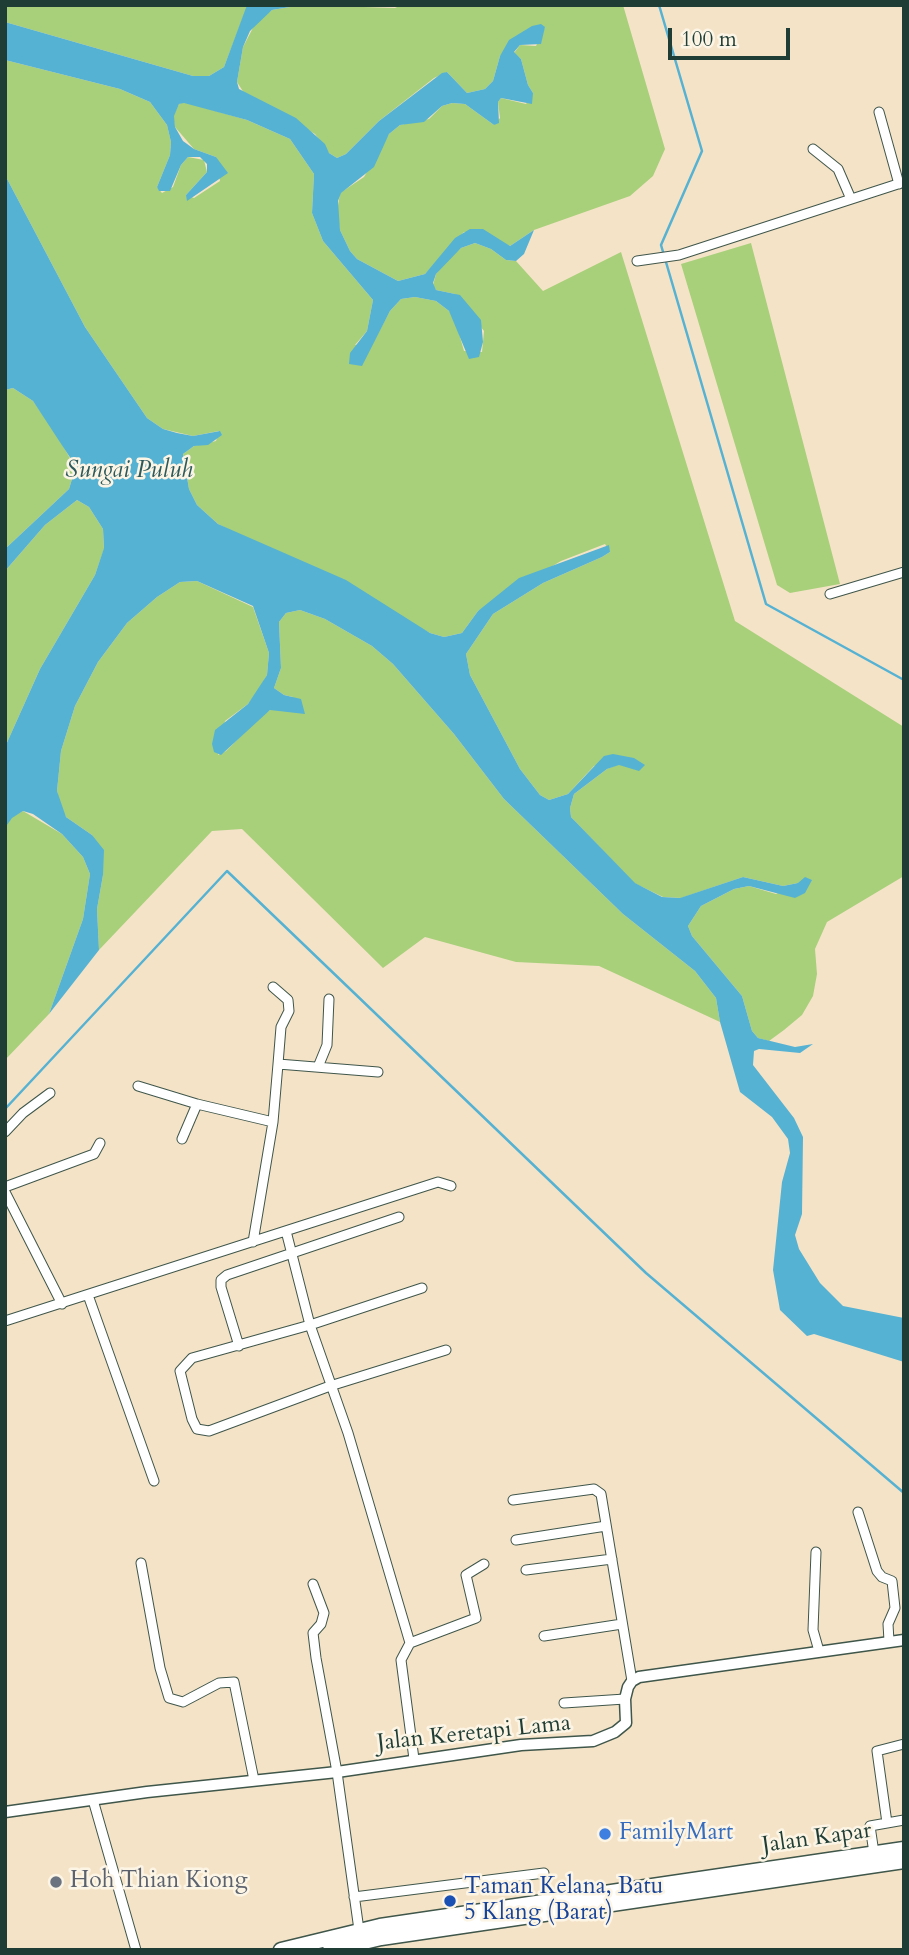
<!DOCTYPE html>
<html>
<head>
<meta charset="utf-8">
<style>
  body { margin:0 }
  #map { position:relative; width:909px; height:1955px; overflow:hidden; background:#f5e3c8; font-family:Cardo,serif }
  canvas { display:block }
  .frame { position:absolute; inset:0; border:7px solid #1f3d34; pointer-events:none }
  .scale { position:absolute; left:668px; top:28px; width:122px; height:32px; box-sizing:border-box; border:4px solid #1f3d34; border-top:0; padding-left:9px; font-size:21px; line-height:24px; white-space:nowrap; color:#1f3d34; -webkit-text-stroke:5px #fcf5e5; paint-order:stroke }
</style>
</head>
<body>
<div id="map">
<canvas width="909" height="1955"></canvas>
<div class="frame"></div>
<div class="scale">100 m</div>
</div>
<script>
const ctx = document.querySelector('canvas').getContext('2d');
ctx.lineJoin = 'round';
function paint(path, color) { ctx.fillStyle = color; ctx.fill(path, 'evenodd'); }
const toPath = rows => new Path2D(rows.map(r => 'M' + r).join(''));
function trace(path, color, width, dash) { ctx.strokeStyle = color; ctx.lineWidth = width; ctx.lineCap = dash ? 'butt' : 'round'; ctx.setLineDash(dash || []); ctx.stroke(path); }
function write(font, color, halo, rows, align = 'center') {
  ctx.font = font + ' Cardo,serif'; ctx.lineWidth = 5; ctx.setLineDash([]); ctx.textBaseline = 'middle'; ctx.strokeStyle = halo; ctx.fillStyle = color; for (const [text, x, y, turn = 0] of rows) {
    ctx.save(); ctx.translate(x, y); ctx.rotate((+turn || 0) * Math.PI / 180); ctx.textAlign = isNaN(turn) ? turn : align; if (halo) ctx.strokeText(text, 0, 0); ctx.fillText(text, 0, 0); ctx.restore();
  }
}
paint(toPath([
  [5,5,247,5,247,7,224,67,209,76,193,76,5,22],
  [302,5,395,8,401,5,623,5,665,149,653,176,630,196,534,230,510,246,464,232,425,274,398,281,357,259,350,251,340,230,337,212,340,193,364,177,389,134,400,125,429,119,442,106,452,103,465,104,494,125,500,118,498,102,501,98,526,104,533,93,528,85,521,59,514,53,520,45,536,46,545,27,500,56,493,81,485,89,467,93,447,72,434,78,379,121,346,154,337,158,329,153,315,134,244,93,237,82,243,47,256,22,272,10],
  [5,60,120,89,150,102,167,125,171,142,170,155,157,187,162,193,173,187,181,165,188,157,204,160,207,172,186,195,194,198,220,181,216,157,194,149,175,127,173,116,179,104,184,102,247,120,290,139,314,174,312,213,323,241,373,300,367,331,355,345,373,343,390,311,401,299,415,297,436,301,449,311,455,319,464,351,482,352,484,331,455,294,436,290,433,285,436,274,448,259,461,248,475,243,491,249,506,260,516,261,543,291,621,252,735,621,904,727,904,876,827,922,815,949,817,974,813,996,802,1015,784,1030,769,1041,758,1038,752,1031,742,996,692,936,688,926,701,906,734,889,749,886,776,894,798,883,783,886,743,877,681,898,663,897,634,883,571,817,570,808,574,794,607,769,634,758,594,766,568,794,549,800,540,795,520,769,470,675,466,654,493,614,543,583,602,557,610,552,605,544,561,561,478,611,462,633,444,637,430,633,218,524,197,505,189,489,183,454,194,446,216,441,219,431,193,436,163,429,147,418,85,327,5,175],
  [751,243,840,584,790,593,777,585,681,264],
  [13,388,33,401,55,432,71,460,73,476,69,489,5,549,5,390],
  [77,500,89,507,103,529,104,549,95,575,40,669,5,747,5,571,45,525],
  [197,581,253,607,269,653,267,675,258,691,248,704,225,721,218,755,226,751,259,718,270,710,283,709,293,697,284,695,274,688,281,668,279,622,286,613,300,610,325,619,372,646,393,664,454,734,504,799,623,914,695,971,716,998,720,1022,599,966,516,962,425,937,383,968,242,829,212,831,99,950,97,909,103,875,92,835,66,817,61,809,57,791,61,751,75,706,98,662,127,623,157,597,180,582],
  [23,811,62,834,83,857,90,874,83,919,49,1014,5,1060,5,828,12,817]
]), '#a8d07b');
paint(toPath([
  [247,5,302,5,272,10,250,31,243,47,237,82,239,89,296,118,325,144,329,153,337,158,346,154,379,121,442,73,447,72,467,93,485,89,493,81,500,56,509,40,532,26,541,24,545,27,541,44,520,45,514,52,521,59,528,85,533,93,532,104,501,98,498,102,499,123,494,125,465,104,452,103,442,106,424,122,400,125,389,134,374,167,341,193,338,201,340,230,350,251,357,259,398,281,425,274,455,238,470,229,483,229,510,246,534,230,524,254,516,261,506,260,491,249,475,243,461,248,436,274,433,283,436,290,460,295,481,320,483,342,479,357,469,359,449,311,436,301,415,297,401,299,390,311,362,366,349,364,350,353,367,331,373,300,323,241,312,213,314,174,290,139,247,120,184,103,179,104,174,116,175,127,183,141,194,149,216,157,228,173,187,201,186,195,207,172,207,164,200,157,188,157,181,165,170,191,159,191,157,187,170,155,171,142,167,125,150,102,120,89,5,60,5,22,193,76,209,76,224,67],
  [5,175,85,327,147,418,163,429,177,433,193,436,220,431,222,435,208,445,194,446,183,454,189,489,197,505,218,524,346,580,430,633,444,637,462,633,478,611,519,578,609,545,610,552,602,557,543,583,493,614,466,654,470,675,520,769,540,795,549,800,568,794,604,756,613,754,634,758,645,765,639,771,619,765,607,769,574,794,570,808,571,817,635,883,662,897,680,898,743,877,783,886,798,883,805,877,812,880,805,893,795,898,749,886,734,889,701,906,688,926,692,936,742,996,752,1031,758,1038,795,1047,813,1044,800,1053,759,1049,754,1051,753,1065,794,1118,803,1137,802,1214,795,1235,799,1249,820,1283,843,1306,904,1318,904,1362,814,1334,807,1336,780,1310,773,1270,782,1182,790,1153,788,1139,772,1117,740,1092,720,1022,716,998,695,971,623,914,504,799,454,734,393,664,372,646,325,619,300,610,286,613,279,622,281,668,274,688,284,695,301,699,305,714,270,710,221,755,214,752,212,744,215,730,248,704,267,675,269,653,253,606,197,581,180,582,157,597,127,623,98,662,75,706,61,751,57,791,66,817,92,835,104,850,103,875,97,909,99,950,49,1014,83,919,90,874,83,857,62,834,33,814,23,811,12,818,5,828,5,747,40,669,95,575,104,548,103,529,89,507,77,500,45,525,5,571,5,549,69,489,73,476,71,459,33,401,13,388,5,390]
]), '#55b2d3');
trace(toPath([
  [659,5,702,151,661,245,766,604,904,680],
  [5,1109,227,871,646,1273,904,1493]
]), '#55b2d3', 2.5);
const minor = toPath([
  [879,112,899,184],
  [813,149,838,169,851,199],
  [637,261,679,255,904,182],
  [830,594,904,572],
  [273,987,288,1000,289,1011,281,1027,278,1064],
  [318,1067,327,1045,329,999],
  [138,1086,197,1104],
  [5,1132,23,1113,50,1093],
  [182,1139,197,1104,273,1122],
  [5,1187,94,1154,100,1143],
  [5,1192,62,1304],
  [286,1231,310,1325,348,1433,410,1643,401,1660,414,1759],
  [253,1242,273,1122,278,1064,378,1072],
  [422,1288,310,1325,192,1358,180,1371,192,1419,197,1429,209,1431,330,1386,446,1350],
  [88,1295,154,1481],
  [5,1321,438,1182,451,1186],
  [239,1346,221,1287,221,1280,227,1275,399,1217],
  [513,1500,594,1489,601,1494,632,1681],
  [858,1512,877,1571,882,1577,892,1581,895,1608,888,1624,889,1641],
  [516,1540,606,1526],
  [816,1552,813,1630,819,1651],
  [141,1563,160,1668,169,1698,183,1702,219,1683,234,1682,254,1780],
  [526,1570,612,1559],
  [313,1584,324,1613,321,1624,313,1633,316,1658,337,1772,359,1930],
  [544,1636,622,1624],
  [410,1643,476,1618,466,1575,484,1564],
  [564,1703,625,1699],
  [93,1800,136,1950],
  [887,1823,877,1751,904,1744],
  [874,1853,870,1826,904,1820],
  [354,1897,544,1873]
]);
const tertiary = toPath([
  [5,1812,147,1792,337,1772,521,1745,593,1741,615,1732,626,1723,625,1699,628,1687,632,1681,639,1677,904,1640]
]);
const trunk = toPath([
  [281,1950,380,1926,904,1849],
  [330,1950,381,1938,904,1861]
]);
trace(minor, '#3f564a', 11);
trace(tertiary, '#3f564a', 13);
trace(trunk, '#3f564a', 17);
trace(minor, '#fff', 9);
trace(tertiary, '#fff', 10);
trace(trunk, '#fff', 14);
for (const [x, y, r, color] of [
  [605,1834,7,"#3f7fe0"],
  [56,1882,7,"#6b7280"],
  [450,1901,7,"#1a4fb4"]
]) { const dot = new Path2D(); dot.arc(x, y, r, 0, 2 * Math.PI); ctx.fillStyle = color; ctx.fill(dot); trace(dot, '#fcf5e5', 2.5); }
write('23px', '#1f3d34', '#fcf5e5', [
  ["Jalan Keretapi Lama",474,1734,-6],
  ["Jalan Kapar",817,1839,-8]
]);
write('23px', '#366cbe', '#fcf5e5', [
  ["FamilyMart",619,1834]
], 'left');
write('23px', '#5b616d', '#fcf5e5', [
  ["Hoh Thian Kiong",70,1882]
], 'left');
write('23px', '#164399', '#fcf5e5', [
  ["Taman Kelana, Batu",464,1888],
  ["5 Klang (Barat)",464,1914]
], 'left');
write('italic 24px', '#2c5a5c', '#fcf5e5', [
  ["Sungai Puluh",129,471]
]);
</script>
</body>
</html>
